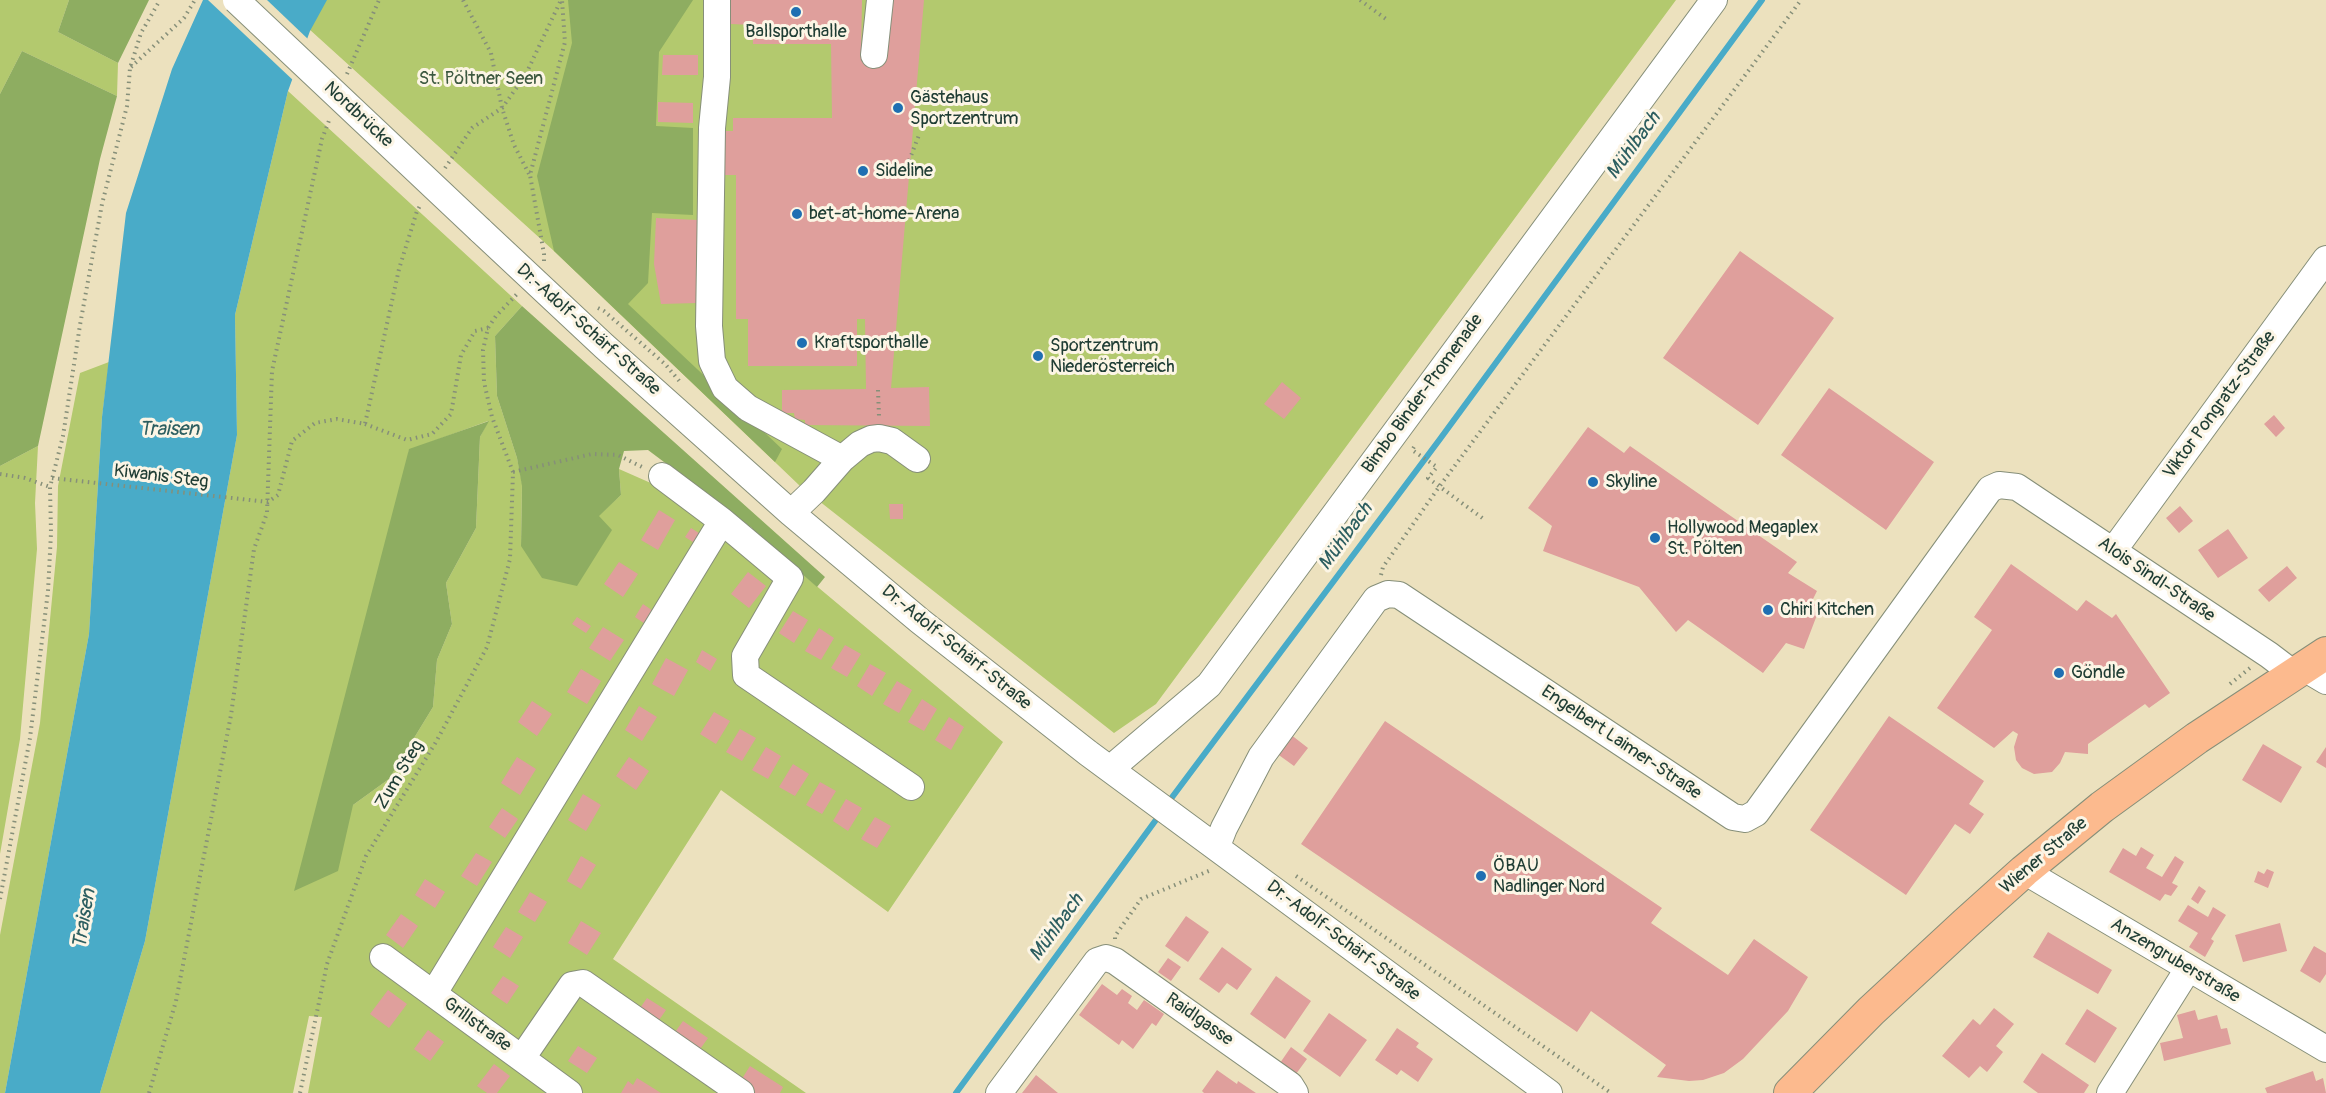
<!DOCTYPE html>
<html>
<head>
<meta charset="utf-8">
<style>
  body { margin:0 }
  canvas { display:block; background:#ece1be }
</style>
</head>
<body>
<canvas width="2326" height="1093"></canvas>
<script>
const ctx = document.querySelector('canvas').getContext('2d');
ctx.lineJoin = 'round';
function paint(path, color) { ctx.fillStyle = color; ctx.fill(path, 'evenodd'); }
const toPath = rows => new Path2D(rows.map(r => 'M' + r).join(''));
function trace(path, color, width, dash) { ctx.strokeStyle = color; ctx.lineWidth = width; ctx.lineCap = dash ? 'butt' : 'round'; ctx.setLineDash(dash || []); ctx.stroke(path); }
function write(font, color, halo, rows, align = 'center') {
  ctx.font = font + ' Pangolin,sans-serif'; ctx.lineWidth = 6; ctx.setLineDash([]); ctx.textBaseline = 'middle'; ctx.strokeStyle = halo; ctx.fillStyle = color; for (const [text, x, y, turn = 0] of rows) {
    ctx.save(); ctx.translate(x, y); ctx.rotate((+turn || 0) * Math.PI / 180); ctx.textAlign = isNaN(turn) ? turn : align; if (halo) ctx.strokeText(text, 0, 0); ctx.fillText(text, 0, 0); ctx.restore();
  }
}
paint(toPath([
  [0,0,69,0,58,32,118,63,117,96,22,51,0,94],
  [277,0,1676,0,1156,704,1114,733,800,486,554,251],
  [288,91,522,306,495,336,497,396,517,458,522,483,521,546,598,516,621,495,619,469,653,484,795,568,1003,742,888,912,721,790,613,959,806,1093,308,1093,322,1017,309,1016,293,1093,100,1093,145,941,237,435,235,315],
  [488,421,480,437,476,528,446,583,452,624,437,660,433,707,389,779,353,805,409,450],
  [109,362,102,417,89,634,5,1093,0,1093,0,935,40,723,57,547,58,486,80,373],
  [38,446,35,503,37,549,20,739,0,854,0,466]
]), '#b3c96e');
paint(toPath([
  [69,0,149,0,118,63,58,32],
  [568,0,693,0,659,52,656,126,693,128,693,215,652,213,648,283,628,304,782,449,775,462,554,251,537,176,572,43],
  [22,51,117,96,100,159,38,446,0,466,0,94],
  [522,306,825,577,817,587,795,568,760,547,752,528,648,450,624,451,619,469,621,495,599,516,612,530,577,586,542,578,521,546,522,486,517,458,497,396,495,336],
  [489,421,480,437,476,528,446,583,452,624,437,660,433,707,389,779,353,805,338,871,294,891,409,449]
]), '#8ead61');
paint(toPath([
  [203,0,327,0,310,31,288,91,235,315,237,435,145,941,100,1093,5,1093,89,634,102,417,126,213,172,69]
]), '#49abc8');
paint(toPath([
  [208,0,267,0,310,41,295,82]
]), '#ece1be');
trace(toPath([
  [1167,804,1440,439,1762,0],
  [956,1093,1161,813]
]), '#49abc8', 6);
paint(toPath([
  [731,0,862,0,861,55,874,55,887,54,893,0,924,0,891,388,929,387,930,426,805,425,805,420,795,419,794,413,782,413,782,390,866,389,865,319,857,319,857,366,748,366,748,319,736,319,736,175,722,175,722,131,733,131,733,118,832,118,831,44,753,44,753,25,731,24],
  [663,55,698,55,698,75,662,75],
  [658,102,693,103,693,123,658,122],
  [656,218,698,220,697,303,661,304,654,264],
  [1740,251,1834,318,1758,425,1663,358],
  [1282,382,1301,398,1284,419,1264,404],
  [1829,388,1934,462,1886,530,1781,455],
  [2274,415,2285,428,2276,437,2264,424],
  [1588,427,1624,453,1630,446,1797,562,1788,573,1817,591,1812,601,1820,607,1804,649,1786,643,1763,673,1688,620,1676,632,1639,587,1543,551,1552,526,1528,508],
  [889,504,903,504,903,519,890,519],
  [2180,506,2193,521,2179,533,2166,518],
  [659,510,675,520,658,550,641,540],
  [691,528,702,535,696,544,685,537],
  [2228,529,2248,558,2218,578,2198,550],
  [619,562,638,574,623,597,604,584],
  [2011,564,2077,611,2086,600,2112,618,2116,614,2170,693,2149,708,2145,704,2088,744,2088,754,2065,752,2060,763,2052,772,2034,774,2022,768,2016,760,2014,747,2018,734,2013,731,1994,748,1937,708,1992,630,1974,617],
  [2287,566,2297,578,2269,602,2258,590],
  [748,572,766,586,749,608,731,594],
  [643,604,656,613,648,626,635,617],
  [793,611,808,620,794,643,779,633],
  [577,617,591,626,586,633,572,624],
  [603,627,624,640,610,661,589,648],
  [819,628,834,638,821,660,805,651],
  [845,645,861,654,847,677,831,668],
  [702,650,717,659,710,671,696,662],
  [666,658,688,670,674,696,652,684],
  [870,664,886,673,872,696,857,686],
  [581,669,601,681,587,704,567,692],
  [897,681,912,690,899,713,883,704],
  [922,699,937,709,924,731,908,722],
  [532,701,552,714,537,736,518,722],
  [639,706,657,717,642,741,625,730],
  [714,712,730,721,716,744,700,734],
  [1889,716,1984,781,1969,804,1984,814,1970,834,1955,824,1906,895,1810,830],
  [949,717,964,727,951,750,935,740],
  [1385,721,1662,908,1651,923,1728,975,1754,939,1808,977,1788,1011,1743,1059,1724,1073,1703,1080,1689,1081,1657,1077,1666,1065,1591,1011,1577,1032,1301,844],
  [740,729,756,738,742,761,726,752],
  [1290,734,1308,748,1294,766,1276,753],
  [2263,744,2302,767,2281,803,2242,780],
  [766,747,781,756,768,779,752,770],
  [2326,747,2326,768,2316,762],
  [517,757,536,769,520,795,501,783],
  [629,757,649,771,636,790,616,776],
  [793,764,809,774,795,796,779,787],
  [820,782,836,791,822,814,806,805],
  [583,794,601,805,586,831,568,820],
  [846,799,862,808,848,831,833,821],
  [502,808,518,819,505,838,489,827],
  [875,817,891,826,877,848,861,839],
  [2141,847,2154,855,2146,868,2162,877,2175,856,2184,862,2172,883,2178,886,2171,896,2165,894,2160,901,2109,872,2123,848,2136,856],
  [476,853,492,862,477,886,461,876],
  [581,856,596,865,581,889,567,881],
  [2267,869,2274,872,2268,888,2254,882,2258,871,2264,874],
  [425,879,445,892,435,908,415,895],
  [2199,886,2206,891,2198,904,2191,899],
  [530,892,547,902,535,922,518,912],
  [2188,905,2208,917,2213,907,2226,915,2211,939,2214,941,2205,957,2189,947,2198,933,2178,921],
  [401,914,418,926,403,948,386,935],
  [1186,916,1209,932,1188,962,1165,946],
  [581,921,601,933,587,955,568,943],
  [2280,923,2287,951,2243,962,2235,935],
  [506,927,523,937,510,958,493,947],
  [2048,932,2112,970,2098,994,2033,957],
  [2314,946,2326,953,2326,974,2320,983,2300,971],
  [1222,947,1252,969,1237,990,1227,983,1219,993,1199,979],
  [1168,958,1181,967,1171,981,1158,972],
  [503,976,519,986,507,1004,491,993],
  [1276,976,1311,1001,1285,1039,1250,1014],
  [1102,984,1117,995,1122,989,1132,996,1128,1003,1137,1010,1144,1000,1164,1014,1156,1026,1152,1023,1133,1049,1122,1040,1119,1045,1079,1015],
  [388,990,407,1004,389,1028,370,1014],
  [647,998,666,1010,657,1023,638,1011],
  [1994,1008,2014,1024,1996,1046,2003,1052,1987,1072,1980,1066,1969,1078,1942,1056,1973,1019,1980,1025],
  [2087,1009,2117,1028,2095,1063,2065,1044],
  [2195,1010,2198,1020,2217,1015,2221,1029,2227,1028,2231,1044,2164,1061,2160,1043,2183,1038,2177,1015],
  [1329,1013,1367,1040,1340,1077,1303,1051],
  [683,1021,708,1038,698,1052,673,1035],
  [1397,1028,1419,1043,1416,1047,1433,1059,1418,1082,1401,1070,1397,1075,1375,1060],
  [428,1030,444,1042,430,1061,414,1049],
  [578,1046,597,1058,587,1073,568,1061],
  [1291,1047,1307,1059,1296,1074,1280,1063],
  [2042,1053,2089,1085,2084,1093,2038,1093,2023,1082],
  [494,1064,510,1076,497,1093,487,1093,477,1086],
  [750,1066,783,1087,780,1093,750,1093,738,1085],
  [1217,1070,1237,1084,1238,1081,1256,1093,1204,1093,1202,1091],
  [2313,1071,2316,1081,2323,1078,2326,1093,2267,1093,2265,1088],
  [1036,1075,1058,1093,1022,1093],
  [637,1078,661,1093,621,1093,628,1081,633,1085]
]), '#df9f9c');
const minor = toPath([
  [717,0,717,77,712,128,709,326,712,361,725,388,748,408,842,459],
  [874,55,880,0],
  [480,230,604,346,791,513,920,621,1088,753,1549,1093],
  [791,513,814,491,842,459,860,444,871,439,879,438,892,441,917,459],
  [722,521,790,578,745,656,746,675,911,787],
  [2113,551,2326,259],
  [2304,668,2326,681],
  [1110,769,1209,685,1714,0],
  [1217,846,1224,828,1261,757,1376,599,1388,594,1399,595,1733,817,1745,819,1756,813,1990,489,1999,485,2017,487,2269,655,2294,674],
  [2024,871,2326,1049],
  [383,957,569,1093],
  [434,993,722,521,662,476],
  [522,1058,572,985,583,983,741,1093],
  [999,1093,1097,961,1106,958,1115,961,1290,1085,1295,1093],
  [2110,1093,2188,969]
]);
const major = toPath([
  [1790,1093,1871,1011,1966,923,2024,871,2102,807,2197,738,2326,653]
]);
trace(minor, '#868f79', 28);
trace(major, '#868f79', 34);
trace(toPath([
  [463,0,491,53,502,108,514,145,529,174],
  [1360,0,1386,19],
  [131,67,184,18,195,0],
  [347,74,379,0],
  [907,166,919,135],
  [445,168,472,128,502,108,525,76,561,0],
  [544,261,544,254,530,175,565,42,562,0],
  [598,308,604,311,665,364,681,383],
  [878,390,879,416],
  [365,424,407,440,432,434,451,414,461,355,475,331,488,328],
  [1414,447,1412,450,1437,467,1428,478,1485,520],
  [513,472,592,454,618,455,642,467],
  [0,474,25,478,50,487],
  [52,478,268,502,278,495,292,441,315,423,337,419,365,424,399,269,417,211,421,204],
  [1381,575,1383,567,1439,487,1801,0],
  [2230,684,2250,668],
  [1296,876,1611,1093],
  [0,899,30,738,48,591,51,533,50,487,63,436,80,325,102,204,127,106,130,68,141,33,160,0],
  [1115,939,1115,936,1141,899,1211,870],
  [149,1093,176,1001,231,715,254,549,267,513,272,371,322,139,330,118],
  [300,1093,327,964,366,856,436,742,487,647,510,559,513,472,492,417,484,382,483,350,488,328,496,316,517,294]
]), '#868f79', 4, [1.5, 4.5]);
trace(minor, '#fff', 26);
trace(major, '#fcba8e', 32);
const minorBridge = toPath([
  [236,0,480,230]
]);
trace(minorBridge, '#868f79', 28, []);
trace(minorBridge, '#fff', 26);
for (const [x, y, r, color] of [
  [796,12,6,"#1f6fb2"],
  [898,108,6,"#1f6fb2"],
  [863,171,6,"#1f6fb2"],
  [797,214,6,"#1f6fb2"],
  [802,343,6,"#1f6fb2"],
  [1038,356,6,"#1f6fb2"],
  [1593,482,6,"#1f6fb2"],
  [1655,538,6,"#1f6fb2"],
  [1768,610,6,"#1f6fb2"],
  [2059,673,6,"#1f6fb2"],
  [1481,876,6,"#1f6fb2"]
]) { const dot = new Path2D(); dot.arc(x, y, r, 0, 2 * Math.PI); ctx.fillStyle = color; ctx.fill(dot); trace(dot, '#fcf5e5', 2); }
write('18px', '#1f3d34', '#fcf5e5', [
  ["Ballsporthalle",796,32,"center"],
  ["Gästehaus",910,98],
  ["Sportzentrum",910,119],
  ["Sideline",875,171],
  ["bet-at-home-Arena",809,214],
  ["Kraftsporthalle",814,343],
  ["Sportzentrum",1050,346],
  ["Niederösterreich",1050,367],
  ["Skyline",1605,482],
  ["Hollywood Megaplex",1667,528],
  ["St. Pölten",1667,549],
  ["Chiri Kitchen",1780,610],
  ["Göndle",2071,673],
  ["ÖBAU",1493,866],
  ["Nadlinger Nord",1493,887]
], 'left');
write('18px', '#3d5940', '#fcf5e5', [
  ["St. Pöltner Seen",481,79]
]);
write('18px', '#1f3d34', '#fcf5e5', [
  ["Nordbrücke",358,115,43],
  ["Dr.-Adolf-Schärf-Straße",588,330,42],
  ["Bimbo Binder-Promenade",1423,394,-54],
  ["Viktor Pongratz-Straße",2220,405,-54],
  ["Kiwanis Steg",161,477,7],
  ["Alois Sindl-Straße",2156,580,34],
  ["Dr.-Adolf-Schärf-Straße",956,648,39],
  ["Engelbert Laimer-Straße",1621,743,34],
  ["Zum Steg",400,775,-59],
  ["Wiener Straße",2044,856,-40],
  ["Dr.-Adolf-Schärf-Straße",1343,941,37],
  ["Anzengruberstraße",2175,961,31],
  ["Raidlgasse",1199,1020,35],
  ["Grillstraße",477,1025,36]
]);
write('italic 20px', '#2c5e60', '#fcf5e5', [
  ["Mühlbach",1634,146,-54],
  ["Traisen",169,430],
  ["Mühlbach",1346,537,-54],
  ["Traisen",85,919,-81],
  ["Mühlbach",1057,928,-54]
]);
</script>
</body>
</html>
